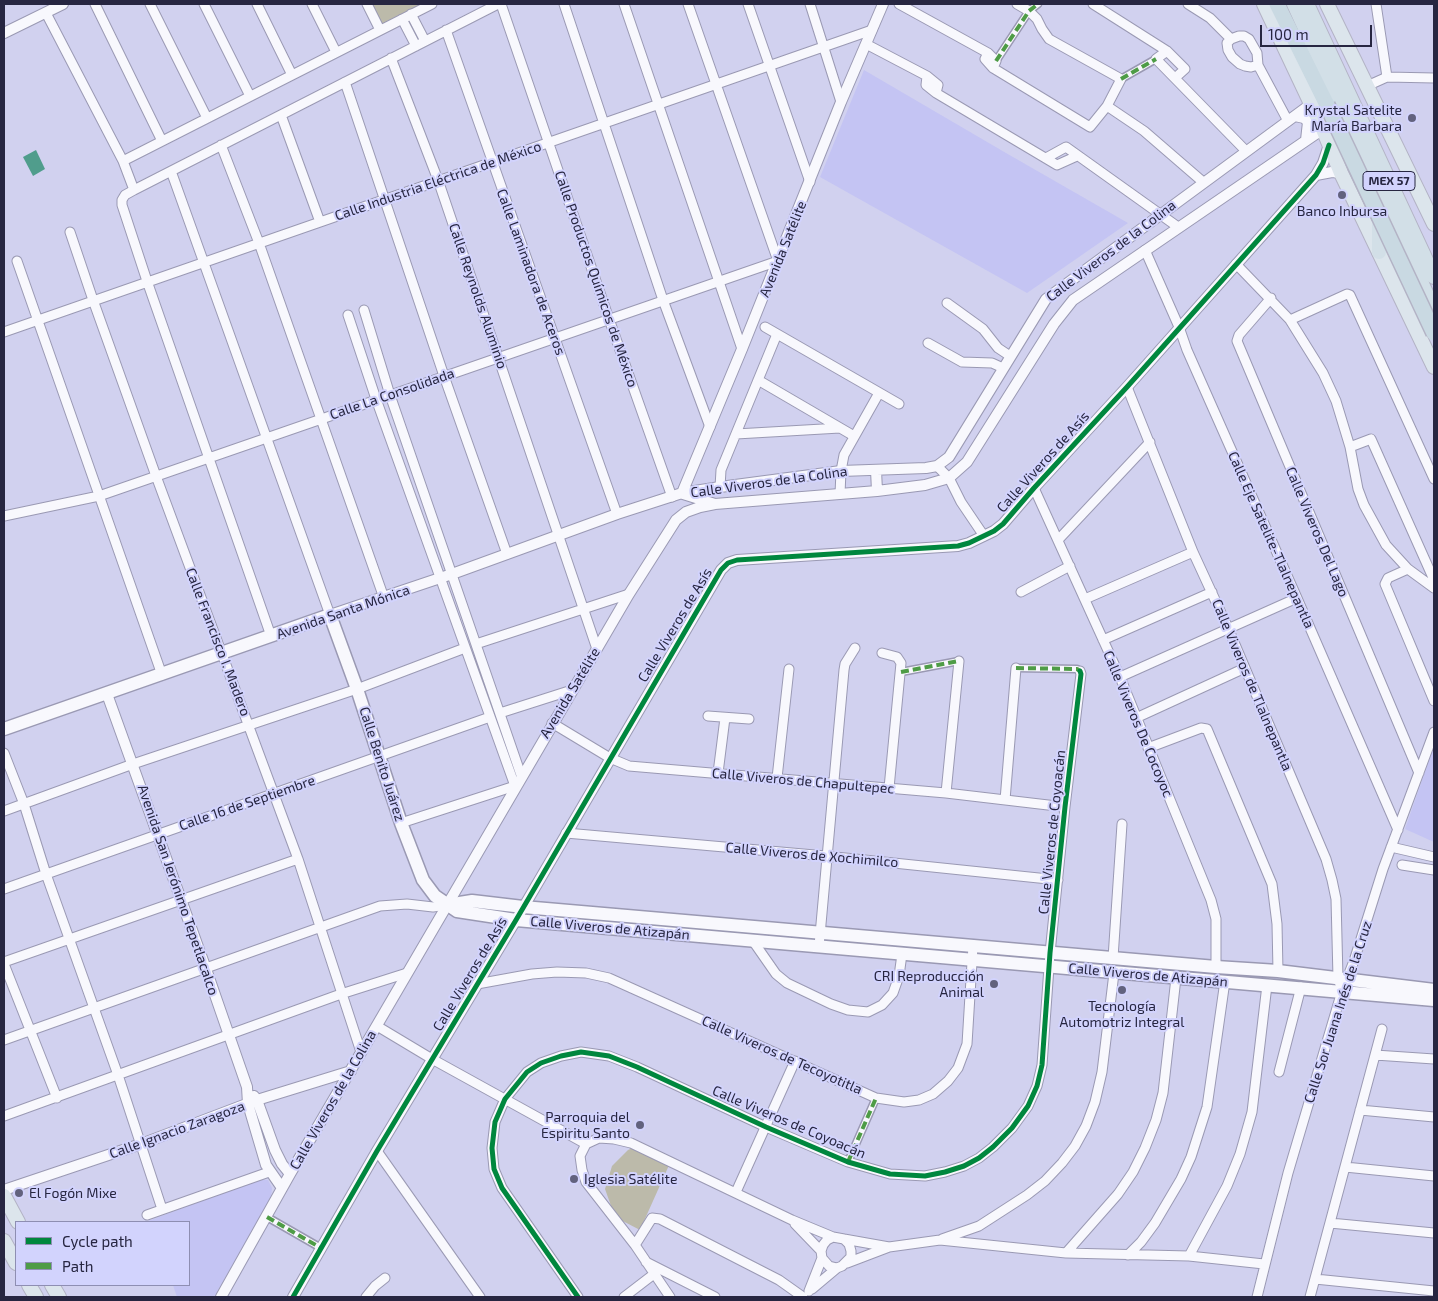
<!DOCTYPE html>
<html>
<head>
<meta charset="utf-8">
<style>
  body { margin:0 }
  #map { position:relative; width:1438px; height:1301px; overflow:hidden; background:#d1d1ef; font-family:"Exo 2",sans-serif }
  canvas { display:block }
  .frame { position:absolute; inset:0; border:5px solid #272641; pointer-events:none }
  .legend { position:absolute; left:15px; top:1221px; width:175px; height:65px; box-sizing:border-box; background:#d2d3fd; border:1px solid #8e8eb2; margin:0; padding:6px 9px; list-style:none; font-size:15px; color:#272641 }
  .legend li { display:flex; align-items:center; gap:10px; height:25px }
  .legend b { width:25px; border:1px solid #8e8eb2 }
  .scale { position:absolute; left:1260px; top:25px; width:112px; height:22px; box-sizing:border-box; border:2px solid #272641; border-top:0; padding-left:6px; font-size:15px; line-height:18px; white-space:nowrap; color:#272641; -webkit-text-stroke:4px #d2d3fd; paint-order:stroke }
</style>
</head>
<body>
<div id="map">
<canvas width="1438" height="1301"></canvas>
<div class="frame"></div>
<ul class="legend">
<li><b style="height:6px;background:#00873e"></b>Cycle path</li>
<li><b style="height:6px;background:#4e9c46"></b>Path</li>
</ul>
<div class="scale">100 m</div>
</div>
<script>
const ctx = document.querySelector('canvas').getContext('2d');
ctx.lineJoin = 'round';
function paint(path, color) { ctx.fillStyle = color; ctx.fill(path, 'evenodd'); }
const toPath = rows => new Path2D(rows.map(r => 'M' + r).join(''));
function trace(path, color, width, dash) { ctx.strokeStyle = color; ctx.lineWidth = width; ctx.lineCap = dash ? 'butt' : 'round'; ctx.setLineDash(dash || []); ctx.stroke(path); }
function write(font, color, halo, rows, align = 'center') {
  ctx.font = font + ' "Exo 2",sans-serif'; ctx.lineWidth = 4; ctx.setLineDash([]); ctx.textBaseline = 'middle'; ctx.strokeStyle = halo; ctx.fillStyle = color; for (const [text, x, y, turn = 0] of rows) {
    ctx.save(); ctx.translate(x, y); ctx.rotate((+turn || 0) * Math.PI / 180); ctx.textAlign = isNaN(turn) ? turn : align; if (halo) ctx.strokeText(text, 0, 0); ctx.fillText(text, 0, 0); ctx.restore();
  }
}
paint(toPath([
  [864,70,1006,153,1128,223,1027,293,820,177],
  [1434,746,1434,842,1405,829],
  [258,1180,268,1180,272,1188,271,1198,214,1297,177,1297,173,1285,189,1285,189,1222,148,1221]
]), '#c4c4f3');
paint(toPath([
  [370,4,424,4,381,26],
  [635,1147,670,1163,640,1230,615,1217,605,1189,612,1166,628,1150]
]), '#bcbaaa');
paint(toPath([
  [36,150,45,169,33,176,23,157]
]), '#509d8c');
const pedestrian = toPath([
  [996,61,1029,11,1038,4],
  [1121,79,1156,59],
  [1016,668,1077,669,1080,671],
  [901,672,959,661],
  [848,1162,876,1098],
  [267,1217,321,1248]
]);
const minor = toPath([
  [95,4,162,141],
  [150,4,207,118],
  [204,4,250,96],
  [257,4,292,75],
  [312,4,336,52],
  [367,4,380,30],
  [501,4,609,319,672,497],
  [564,4,663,300,710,427],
  [624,4,742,349],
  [748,4,810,182],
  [810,4,841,102],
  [899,4,988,53,996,61,993,68],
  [1093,4,1167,51,1185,69,1175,78],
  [1188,4,1210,18,1231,39],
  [1376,4,1387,77],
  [46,13,123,161,134,190],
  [411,14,425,41],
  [402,19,416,46],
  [446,30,617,514],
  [1239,36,1244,36,1249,39,1257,53,1258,65,1251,67,1245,66,1240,64,1232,57,1228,50,1227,43,1231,39,1239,36],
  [866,44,927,76,938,85,936,93],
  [1167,51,1156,59,1246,151],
  [988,53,985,59,993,68,1090,127,1107,106,1121,79,1049,39,1042,29,1037,19,1029,11,1017,4],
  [391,58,438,180,597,649],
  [1258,65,1288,121],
  [927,76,926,85,936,93,1057,165,1077,156],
  [345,82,444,376,507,554],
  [1367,86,1387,77,1434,78],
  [1107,106,1144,131,1203,182],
  [281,115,320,222],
  [221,145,259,243,384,598],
  [1046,158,1066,147,1178,227],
  [123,161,432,4],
  [171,171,330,615],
  [70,232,93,300,156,476,298,859,361,1052],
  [1145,250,1179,327,1187,350,1297,598,1398,830],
  [17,261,162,675],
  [1236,264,1290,320,1323,373,1336,401,1350,447,1358,489,1364,505,1386,545,1408,569,1434,588],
  [1271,298,1239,335,1237,341,1419,773],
  [947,303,983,329,998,348,1010,356],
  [364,310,390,395,521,775],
  [348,315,376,399,515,786,401,823],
  [1290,320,1347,294,1350,295,1434,479],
  [765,327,899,404],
  [4,332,872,30],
  [928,343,962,362,992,363,1003,368],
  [758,380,854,436],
  [1127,387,1193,552,1228,628,1326,859,1332,880,1336,899,1338,978,1342,991],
  [736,434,840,428],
  [1350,447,1371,439,1434,580],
  [937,466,949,478,961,502,984,536],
  [720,487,721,470,777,334],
  [1034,488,1120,677,1211,900,1216,919,1216,967],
  [840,494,841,471,844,455,879,393],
  [4,516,99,496,778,261,688,4],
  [1058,540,1150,442],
  [1408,569,1388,578,1385,584,1434,701],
  [1021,592,1070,566],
  [1085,599,1193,552],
  [271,636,147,281,122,205,122,200,125,195,134,190,498,4],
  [1103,640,1212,592],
  [476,644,629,594],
  [882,653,897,657,901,663,889,788],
  [1120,677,1297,598],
  [500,713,572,690],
  [708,716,749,719],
  [1136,718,1245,668],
  [552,723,610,758,629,766,946,793,1065,807],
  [1148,748,1201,728,1207,729,1272,884,1277,924,1278,971],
  [4,753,24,804,46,874,118,1075,162,1209],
  [718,773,725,718],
  [777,778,789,669],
  [946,793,959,661],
  [1005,800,1016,668],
  [4,811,133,764,357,689,465,648],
  [566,833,826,856,1058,880],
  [1391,847,1434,857],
  [1402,865,1434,870],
  [4,889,490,717],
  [753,941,776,974,787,983,831,1004,848,1010,868,1012,882,1005,893,993,899,976,902,954],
  [819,946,844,670,845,664,855,648],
  [1113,958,1122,824],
  [4,962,298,859],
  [4,964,57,1098],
  [477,984,532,974,557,972,586,973,609,978,876,1098,904,1102,919,1100,933,1094,948,1081,958,1068,967,1044,973,946],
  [377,1026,432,1059,586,1144],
  [4,1040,380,906,407,904,433,907,447,905],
  [1375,1055,1434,1059],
  [1279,1072,1301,987],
  [1360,1110,1434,1117],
  [4,1116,341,994,407,973],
  [586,1144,599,1138,614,1139,631,1143,792,1220,833,1237],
  [586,1144,580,1156,582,1170,586,1182,635,1245,670,1297],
  [377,1151,480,1297],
  [1345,1167,1434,1176],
  [736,1192,795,1061],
  [147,1215,269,1172],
  [1330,1223,1434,1233],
  [795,1224,821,1251],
  [844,1239,889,1247],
  [942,1239,979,1226,1027,1195,1045,1181,1062,1163,1075,1146,1086,1126,1095,1102,1102,1072,1114,973],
  [635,1245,652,1218,660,1219,779,1280,803,1297],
  [1066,1253,1118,1194,1133,1172,1145,1148,1156,1120,1163,1093,1176,978],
  [1128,1255,1141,1242,1155,1223,1181,1179,1191,1157,1207,1107,1225,981],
  [1189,1256,1227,1186,1240,1154,1252,1112,1267,985],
  [646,1262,715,1297],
  [847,1263,889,1247,940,1240,1066,1253,1189,1256,1264,1264],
  [1315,1279,1434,1291],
  [812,1289,837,1268],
  [809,1291,822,1258,821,1251,823,1245,827,1240,833,1237,844,1239,849,1244,851,1251,851,1257,842,1266,837,1268,829,1266,822,1258],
  [366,1297,375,1286,385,1278],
  [578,1297,502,1188,494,1169,492,1148,495,1122,505,1099,527,1072,541,1063,561,1056,581,1052,609,1056,637,1067,766,1127,848,1162,890,1174,925,1176,945,1172,964,1166,979,1158,993,1147,1012,1128,1028,1106,1037,1086,1042,1065,1050,953,1065,807,1081,674,1080,671],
  [624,1297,654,1274],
  [1257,1297,1288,1173,1342,991,1354,961,1383,869,1434,732],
  [1310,1297,1382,1029]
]);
const tertiary = toPath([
  [4,33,63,4],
  [1295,116,1304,118,1308,122,1306,140],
  [1316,175,1332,172,1341,173],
  [876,470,877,491],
  [682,493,742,349,841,102,883,4],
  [683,494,715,504,877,491,925,485,949,478,967,462,1054,324,1073,300,1323,129],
  [330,615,452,574,617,514,682,493,720,487,841,471,926,468,937,466,949,457,1046,299,1311,104],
  [107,694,206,969,247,1087,248,1104,266,1165,282,1188],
  [254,1096,257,1100,275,1150,282,1164,290,1174],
  [4,1190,141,1144,257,1100,351,1071],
  [221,1297,290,1174,629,594,676,520,686,512,700,507,715,504],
  [293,1297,377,1151,516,920,721,570,728,563,737,560,958,546,969,543,994,531,1003,524,1034,488,1127,387,1316,175,1323,163,1329,145]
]);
const secondary = toPath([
  [4,729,330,615,357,689,401,823,423,880,435,896,457,911,516,920,1434,1000],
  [447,905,472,901,523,907,1216,967,1278,971,1434,990]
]);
const primary = toPath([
  [1264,4,1323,129,1341,173,1434,367],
  [1327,4,1434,224],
  [4,1196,18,1222],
  [4,1241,16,1263],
  [29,1285,36,1297],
  [52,1285,59,1297]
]);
const trunk = toPath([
  [1294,4,1434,310],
  [1307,4,1434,277],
  [1379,252,1379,215]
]);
const motorway = toPath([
  [1277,4,1327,105]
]);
trace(pedestrian, '#9a99b3', 9);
trace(minor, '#9a99b3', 11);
trace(tertiary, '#9a99b3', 12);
trace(secondary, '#9a99b3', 15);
trace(primary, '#b3b3c5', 16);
trace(trunk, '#b3b3c5', 16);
trace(motorway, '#b3b3c5', 18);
trace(pedestrian, '#f8f8fd', 6);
trace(minor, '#f8f8fd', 9);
trace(tertiary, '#f8f8fd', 10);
trace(secondary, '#f8f8fd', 12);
trace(primary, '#dce5ec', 14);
trace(trunk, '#d2dfe7', 14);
trace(motorway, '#c9d9e2', 15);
const motorwayBridge = toPath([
  [1327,105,1434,333]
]);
trace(motorwayBridge, '#b3b3c5', 18, []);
trace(motorwayBridge, '#c9d9e2', 15);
trace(toPath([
  [996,61,1029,11,1038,4],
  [1121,79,1156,59],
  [1016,668,1077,669,1080,671],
  [901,672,959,661],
  [848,1162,876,1098],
  [267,1217,321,1248]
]), '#4e9c46', 4, [8, 4]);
trace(toPath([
  [293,1297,377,1151,516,920,721,570,728,563,737,560,958,546,969,543,994,531,1003,524,1034,488,1127,387,1316,175,1323,163,1329,145],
  [578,1297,502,1188,494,1169,492,1148,495,1122,505,1099,527,1072,541,1063,561,1056,581,1052,609,1056,637,1067,766,1127,848,1162,890,1174,925,1176,945,1172,964,1166,979,1158,993,1147,1012,1128,1028,1106,1037,1086,1042,1065,1050,953,1065,807,1081,674,1080,671]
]), '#00873e', 5);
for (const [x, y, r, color] of [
  [1412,118,5,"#62627e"],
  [1342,195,5,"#62627e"],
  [994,984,5,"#62627e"],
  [1122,990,5,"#62627e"],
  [640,1125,5,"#62627e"],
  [574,1179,5,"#62627e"],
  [19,1193,5,"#62627e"]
]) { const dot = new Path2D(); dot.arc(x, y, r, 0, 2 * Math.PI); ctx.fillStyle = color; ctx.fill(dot); trace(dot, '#d2d3fd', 2); }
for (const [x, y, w] of [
  [1389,181,52]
]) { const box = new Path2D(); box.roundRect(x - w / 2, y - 9.5, w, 19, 4); ctx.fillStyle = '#d2d3fd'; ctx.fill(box); trace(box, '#272641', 1); }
write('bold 12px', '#272641', null, [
  ["MEX 57",1389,181]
]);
write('14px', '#272641', '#d2d3fd', [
  ["Krystal Satelite",1402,110],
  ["María Barbara",1402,126],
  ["Banco Inbursa",1342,211,"center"],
  ["CRI Reproducción",984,976],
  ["Animal",984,992],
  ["Tecnología",1122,1006,"center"],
  ["Automotriz Integral",1122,1022,"center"],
  ["Parroquia del",630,1117],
  ["Espiritu Santo",630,1133],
  ["Iglesia Satélite",584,1179,"left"],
  ["El Fogón Mixe",29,1193,"left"]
], 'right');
write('14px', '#272641', '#d2d3fd', [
  ["Calle Industria Eléctrica de México",438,181,-19],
  ["Avenida Satélite",783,249,-68],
  ["Calle Viveros de la Colina",1111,251,-37],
  ["Calle Laminadora de Aceros",531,272,70],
  ["Calle Productos Químicos de México",596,279,71],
  ["Calle Reynolds Aluminio",478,296,71],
  ["Calle La Consolidada",392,394,-19],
  ["Calle Viveros de Asís",1043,462,-48],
  ["Calle Viveros de la Colina",769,482,-8],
  ["Calle Viveros Del Lago",1317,532,67],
  ["Calle Eje Satelite-Tlalnepantla",1271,540,66],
  ["Avenida Santa Mónica",343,612,-19],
  ["Calle Viveros de Asís",675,625,-59],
  ["Calle Francisco I. Madero",218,642,69],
  ["Calle Viveros de Tlalnepantla",1252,685,67],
  ["Avenida Satélite",570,693,-59],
  ["Calle Viveros De Cocoyoc",1138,724,67],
  ["Calle Benito Juárez",382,764,72],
  ["Calle Viveros de Chapultepec",803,781,5],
  ["Calle 16 de Septiembre",247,803,-19],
  ["Calle Viveros de Coyoacán",1052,832,-84],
  ["Calle Viveros de Xochimilco",812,855,5],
  ["Avenida San Jerónimo Tepetlacalco",178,890,71],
  ["Calle Viveros de Atizapán",610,928,5],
  ["Calle Viveros de Asís",470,974,-59],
  ["Calle Viveros de Atizapán",1148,975,5],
  ["Calle Sor Juana Inés de la Cruz",1338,1012,-72],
  ["Calle Viveros de Tecoyotitla",782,1055,24],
  ["Calle Viveros de la Colina",333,1100,-60],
  ["Calle Viveros de Coyoacán",789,1122,23],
  ["Calle Ignacio Zaragoza",177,1130,-20]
]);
</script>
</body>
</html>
